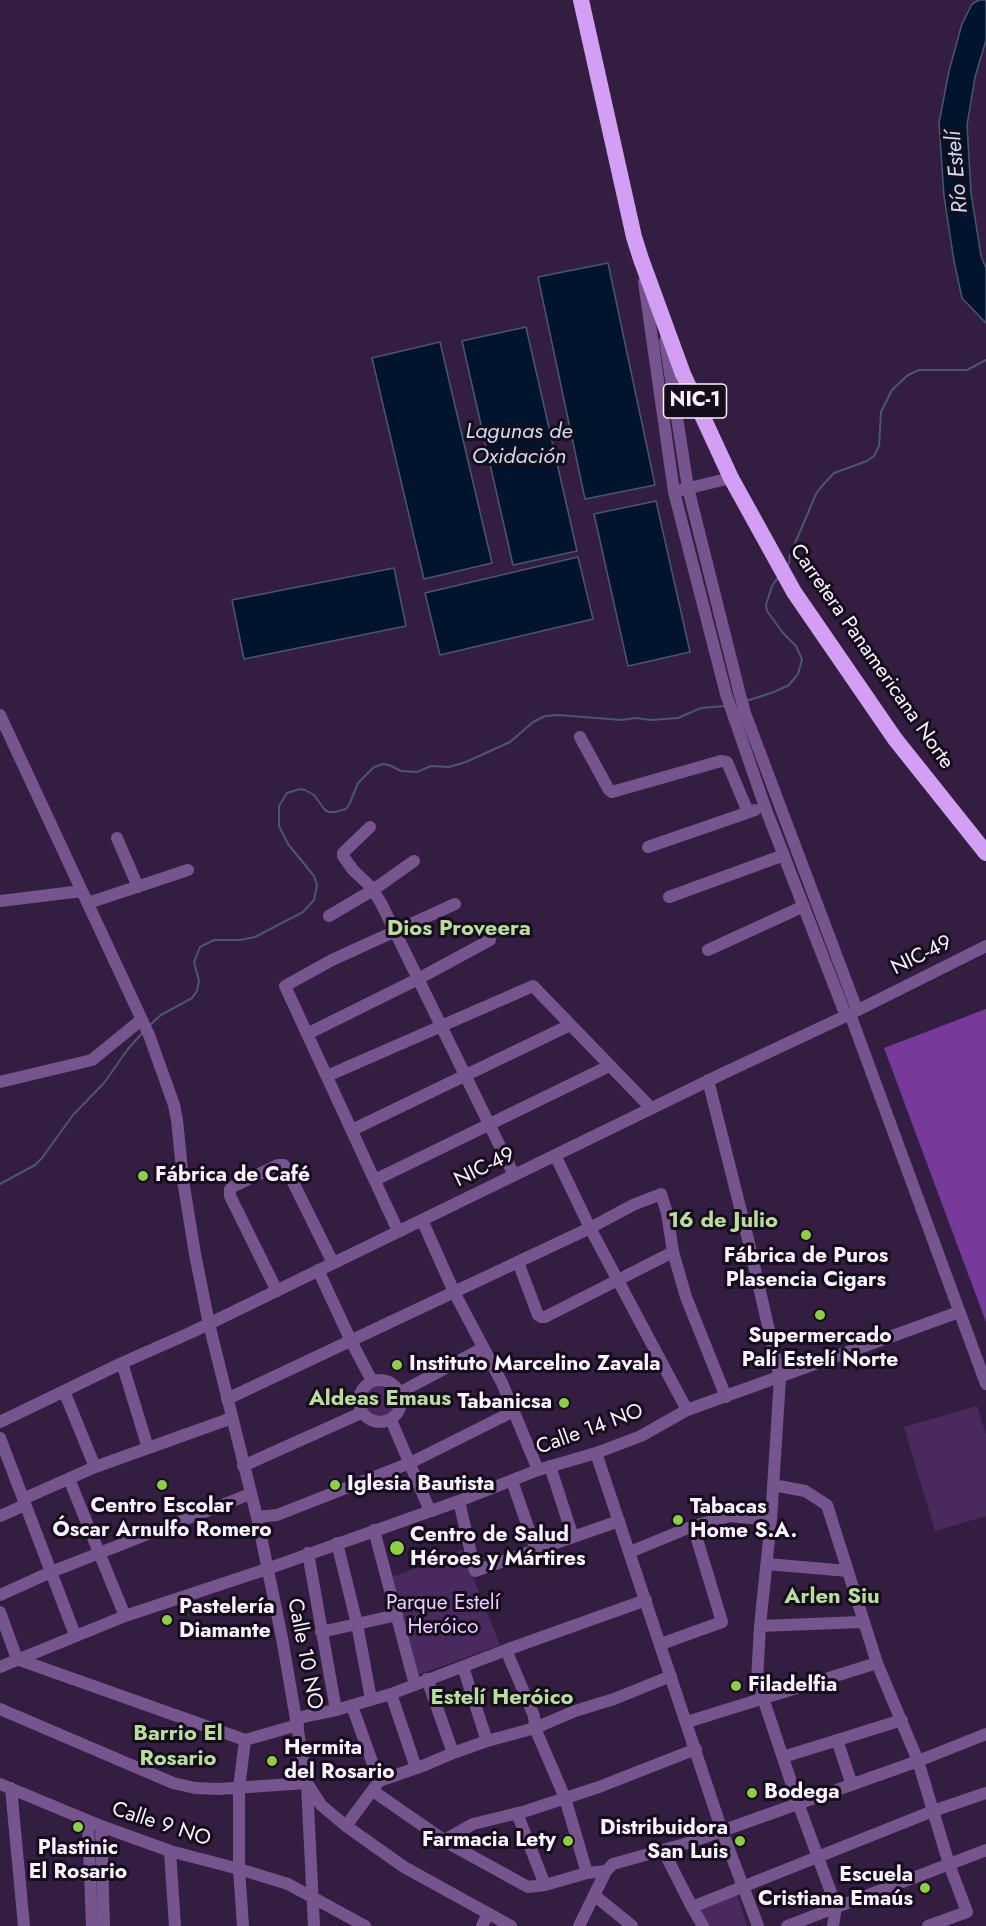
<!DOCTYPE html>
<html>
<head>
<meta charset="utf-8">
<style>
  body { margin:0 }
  canvas { display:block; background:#331e41 }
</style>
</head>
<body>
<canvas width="986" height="1926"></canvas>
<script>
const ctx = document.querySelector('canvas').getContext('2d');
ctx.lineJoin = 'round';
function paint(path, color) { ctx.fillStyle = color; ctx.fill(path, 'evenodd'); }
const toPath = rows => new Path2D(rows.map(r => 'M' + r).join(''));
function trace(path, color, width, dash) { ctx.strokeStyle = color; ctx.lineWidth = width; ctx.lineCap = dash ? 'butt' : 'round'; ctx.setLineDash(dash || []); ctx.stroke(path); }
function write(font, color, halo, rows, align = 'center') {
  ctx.font = font + ' Jost,sans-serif'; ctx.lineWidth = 6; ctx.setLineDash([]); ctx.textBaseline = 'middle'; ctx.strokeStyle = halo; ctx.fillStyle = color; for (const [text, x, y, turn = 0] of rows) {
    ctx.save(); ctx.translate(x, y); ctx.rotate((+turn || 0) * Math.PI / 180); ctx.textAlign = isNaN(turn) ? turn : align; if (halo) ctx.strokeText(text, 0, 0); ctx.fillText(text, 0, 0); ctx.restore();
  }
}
paint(toPath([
  '363 1402a17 17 0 1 1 34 0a17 17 0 1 1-34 0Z',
  [977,1406,986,1435,986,1516,935,1531,904,1427],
  [462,1550,500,1645,415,1676,388,1579],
  [736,1892,747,1926,709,1926,697,1908]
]), '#4a2a5e');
paint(toPath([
  [986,1009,986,1322,884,1048]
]), '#773a9a');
const water = toPath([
  [979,0,986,0,986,40,975,77,967,125,971,193,981,256,986,268,986,323,962,298,954,261,944,196,939,123,949,71,962,24,972,4,979,0],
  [608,263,655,485,585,499,538,277,608,263],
  [526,327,577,551,513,565,462,341,526,327],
  [440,342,492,563,424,579,372,358,440,342],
  [656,501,690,652,628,666,594,514,656,501],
  [578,557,593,619,440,655,425,593,578,557],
  [394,568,406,626,244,659,232,600,394,568]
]);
paint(water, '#00142e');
trace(water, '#4b566d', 1.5);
trace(toPath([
  [786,567,789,563,790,555,816,494,822,486,834,473,867,461,874,456,879,446,881,412,892,390,908,375,919,370,967,370,986,360],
  [746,701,774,692,789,685,798,674,802,660,796,646,783,633,767,611,766,605,772,586,779,576],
  [150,1025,161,1015,192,998,197,991,199,981,194,962,200,947,214,940,240,940,255,937,303,912,314,900,317,885,314,876,288,844,279,826,279,806,287,793,300,789,305,790,314,795,325,810,329,812,335,812,346,809,349,805,358,783,374,767,383,764,389,765,401,771,417,772,431,766,449,767,466,762,510,742,533,722,545,716,558,715,622,720,635,718,651,720,678,718,701,708,726,706],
  [0,1184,35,1165,42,1158,73,1115,104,1083,128,1049,144,1031]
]), '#4b566d', 2);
trace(toPath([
  [644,282,674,492,726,694,765,807,846,1016],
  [665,341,688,488,739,691,745,713,857,1010],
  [681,490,731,478],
  [0,715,149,1035,174,1105,177,1120,183,1180,195,1254,209,1324,257,1517,282,1638,307,1783,321,1805,346,1826,404,1867,511,1926],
  [580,737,609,790,612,792,721,761,727,762,748,812],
  [370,827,343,853,343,856,353,870,371,887,381,903,514,1175],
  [117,838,138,887],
  [648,847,755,810],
  [669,897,784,855],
  [0,901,82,891],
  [88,903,188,870],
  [329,916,373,890,414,861],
  [708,950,804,906],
  [850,1014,986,1384],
  [307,1034,418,979,490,940],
  [327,1076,533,986,651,1108],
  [708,1080,748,1239,780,1378,771,1520,760,1626,757,1680,798,1803,836,1906,833,1926],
  [0,1082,92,1060,141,1020],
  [352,1130,570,1025],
  [555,1155,590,1228,687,1410],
  [375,1180,609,1066],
  [422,1220,454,1292,502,1383,538,1470],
  [398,1231,285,986,332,960,455,904],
  [518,1262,538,1315,541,1317,545,1317,673,1252],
  [318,1270,351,1341,372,1381],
  [277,1291,230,1196,230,1189,234,1186,278,1165,284,1165,286,1168,333,1263],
  [122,1363,148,1448],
  '359 1401a21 21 0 1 1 42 0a21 21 0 1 1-42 0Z',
  [64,1391,95,1467],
  [399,1393,483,1348],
  [227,1399,590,1228,633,1205,661,1194,667,1213,673,1252,686,1297,726,1397],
  [391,1420,430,1511],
  [0,1422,122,1363,192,1332,724,1073,850,1014,986,946],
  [0,1438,75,1635],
  [596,1453,722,1831,758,1926],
  [243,1466,361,1413],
  [550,1466,573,1537],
  [69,1479,125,1616],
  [512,1481,536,1550],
  [773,1485,805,1491,827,1505,877,1663,918,1761,949,1864,967,1912,928,1926],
  [23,1499,95,1467,232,1418],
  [459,1501,475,1571,619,1521],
  [0,1516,25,1505],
  [257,1517,277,1515,410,1463,514,1411],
  [374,1530,415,1685],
  [337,1543,357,1624,371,1699],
  [630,1552,693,1526,730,1516,771,1520],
  [308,1553,336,1710],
  [767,1564,848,1571],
  [0,1595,51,1572,250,1494],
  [0,1612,17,1659,245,1740,298,1725],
  [760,1626,862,1622],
  [321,1632,397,1615],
  [661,1644,722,1622,693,1526],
  [506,1650,534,1716,535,1728,565,1798,587,1873],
  [0,1667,125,1616,267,1569,459,1501,538,1470,596,1453,641,1436,687,1410,959,1312],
  [463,1667,487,1741],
  [427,1679,453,1753],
  [391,1694,416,1768],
  [352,1706,379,1781,425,1765,453,1753,487,1741,535,1728,575,1711,614,1699,671,1676],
  [0,1709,173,1783,195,1788,218,1789,307,1783],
  [297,1718,336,1710,391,1694,506,1650,646,1600],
  [687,1722,877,1663],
  [837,1740,852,1785],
  [783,1757,902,1720],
  [0,1784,101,1826,170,1851,239,1869,288,1884,365,1926],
  [307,1785,314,1926],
  [11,1788,24,1926],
  [373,1791,448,1843,528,1887,545,1885,587,1873,606,1871],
  [517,1813,545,1885],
  [88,1821,92,1926],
  [101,1826,104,1926],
  [346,1826,377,1784],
  [448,1843,448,1838,473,1824,526,1811,599,1787,696,1749],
  [663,1850,692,1907,703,1926],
  [170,1851,175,1926],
  [594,1895,632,1926],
  [692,1907,933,1811,986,1793],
  [243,1926,239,1869,239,1788,245,1740],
  [482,1926,488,1914],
  [579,1926,606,1871,613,1864,688,1843,918,1761,986,1734],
  [787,1926,986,1850]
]), '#76548e', 12);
trace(toPath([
  [581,0,634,237,641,259,683,374,731,478,794,592,895,739,986,853]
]), '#d29ff5', 16);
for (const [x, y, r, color] of [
  [143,1176,6,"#8ece43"],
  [806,1235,6,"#8ece43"],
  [820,1315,6,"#8ece43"],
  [397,1365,6,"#8ece43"],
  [564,1403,6,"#8ece43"],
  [162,1485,6,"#8ece43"],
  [335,1485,6,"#8ece43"],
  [678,1520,6,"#8ece43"],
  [397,1548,8,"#8ece43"],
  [167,1620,6,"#8ece43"],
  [736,1686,6,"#8ece43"],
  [272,1761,6,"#8ece43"],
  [752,1793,6,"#8ece43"],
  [78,1827,6,"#8ece43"],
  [568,1841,6,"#8ece43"],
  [740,1841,6,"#8ece43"],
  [925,1888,6,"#8ece43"]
]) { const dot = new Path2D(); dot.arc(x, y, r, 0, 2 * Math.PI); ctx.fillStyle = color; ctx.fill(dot); trace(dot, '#160d1c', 2); }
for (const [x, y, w] of [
  [695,401,63]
]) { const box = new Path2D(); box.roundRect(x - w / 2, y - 17, w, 34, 4.5); ctx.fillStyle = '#160d1c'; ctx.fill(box); trace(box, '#f9f1ff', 1.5); }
write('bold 20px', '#f9f1ff', null, [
  ["NIC-1",695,401]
]);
write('21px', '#f9f1ff', '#160d1c', [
  ["Carretera Panamericana Norte",871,657,55],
  ["NIC-49",922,956,-26],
  ["NIC-49",485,1168,-26],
  ["Calle 14 NO",590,1430,-20],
  ["Calle 10 NO",304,1654,79],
  ["Calle 9 NO",161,1825,18]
]);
write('bold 21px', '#f9f1ff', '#160d1c', [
  ["Fábrica de Café",155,1176],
  ["Fábrica de Puros",806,1257,"center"],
  ["Plasencia Cigars",806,1281,"center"],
  ["Supermercado",820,1337,"center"],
  ["Palí Estelí Norte",820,1361,"center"],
  ["Instituto Marcelino Zavala",409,1365],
  ["Tabanicsa",552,1403,"right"],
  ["Iglesia Bautista",347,1485],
  ["Centro Escolar",162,1507,"center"],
  ["Óscar Arnulfo Romero",162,1531,"center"],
  ["Tabacas",690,1508],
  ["Home S.A.",690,1532],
  ["Centro de Salud",410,1536],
  ["Héroes y Mártires",410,1560],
  ["Pastelería",179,1608],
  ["Diamante",179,1632],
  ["Filadelfia",748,1686],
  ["Hermita",284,1749],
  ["del Rosario",284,1773],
  ["Bodega",764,1793],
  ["Distribuidora",728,1829,"right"],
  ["San Luis",728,1853,"right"],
  ["Farmacia Lety",556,1841,"right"],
  ["Plastinic",78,1849,"center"],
  ["El Rosario",78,1873,"center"],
  ["Escuela",913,1876,"right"],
  ["Cristiana Emaús",913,1900,"right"]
], 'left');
write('21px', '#eacdff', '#160d1c', [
  ["Parque Estelí",443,1604],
  ["Heróico",443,1628]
]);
write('italic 22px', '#c9ddf3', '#160d1c', [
  ["Río Estelí",958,172,-95],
  ["Lagunas de",519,433],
  ["Oxidación",519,458]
]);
write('bold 22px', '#b9de99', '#160d1c', [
  ["Dios Proveera",459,930],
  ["16 de Julio",723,1222],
  ["Aldeas Emaus",380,1400],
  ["Arlen Siu",832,1598],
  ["Estelí Heróico",502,1699],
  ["Barrio El",178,1735],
  ["Rosario",178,1760]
]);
</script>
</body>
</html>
